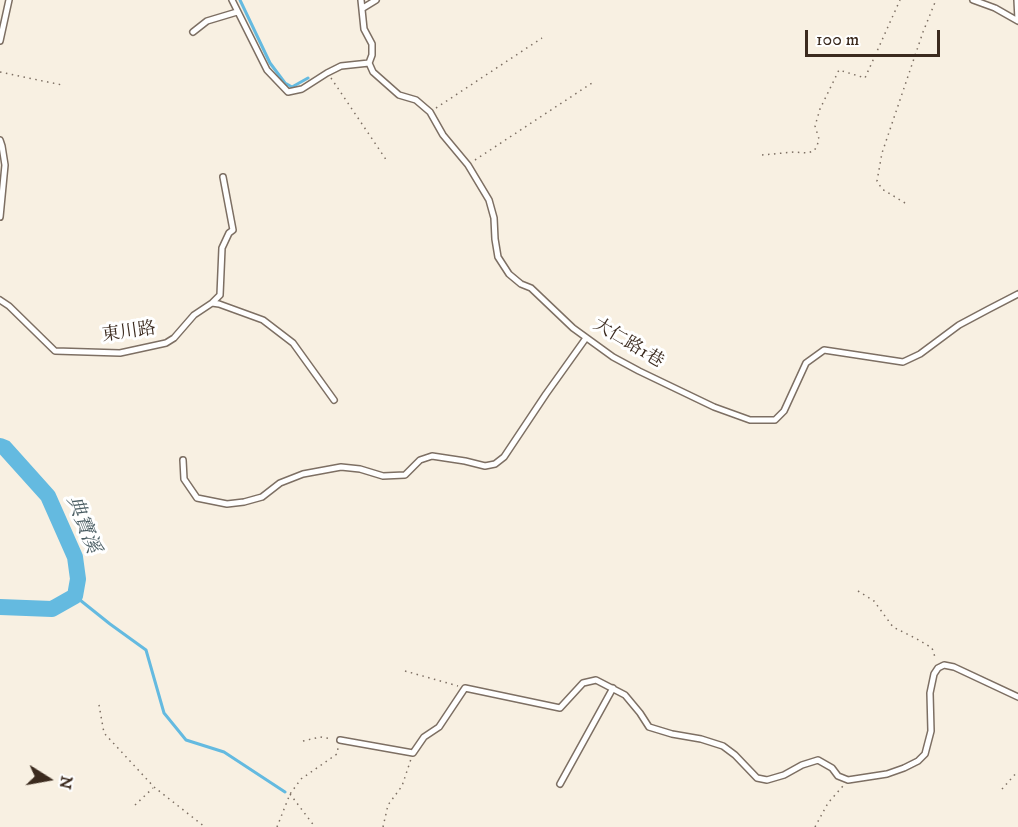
<!DOCTYPE html>
<html>
<head>
<meta charset="utf-8">
<style>
  body { margin:0 }
  #map { position:relative; width:1018px; height:827px; overflow:hidden; background:#f8f0e2; font-family:"IM FELL DW Pica",serif }
  canvas { display:block }
  .north { position:absolute; left:18px; top:749px; width:60px; height:60px; -webkit-text-stroke:4px #fff; paint-order:stroke; rotate:101deg; font-size:16px; font-weight:700; line-height:24px; text-align:center; color:#3b2a1e }
  .north::after { content:''; display:block; margin:auto; width:21px; height:27px; background:#3b2a1e; clip-path:polygon(50% 0,100% 100%,50% 72%,0 100%) }
  .scale { position:absolute; left:805px; top:30px; width:135px; height:27px; box-sizing:border-box; border:3px solid #3b2a1e; border-top:0; padding-left:8px; font-size:18px; line-height:21px; white-space:nowrap; color:#3b2a1e; -webkit-text-stroke:4px #fff; paint-order:stroke }
</style>
</head>
<body>
<div id="map">
<canvas width="1018" height="827"></canvas>
<div class="north">N</div>
<div class="scale">100 m</div>
</div>
<script>
const ctx = document.querySelector('canvas').getContext('2d');
ctx.lineJoin = 'round';
const toPath = rows => new Path2D(rows.map(r => 'M' + r).join(''));
function trace(path, color, width, dash) { ctx.strokeStyle = color; ctx.lineWidth = width; ctx.lineCap = dash ? 'butt' : 'round'; ctx.setLineDash(dash || []); ctx.stroke(path); }
function write(font, color, halo, rows, align = 'center') {
  ctx.font = font + ' "IM FELL DW Pica","Noto Serif TC",serif'; ctx.lineWidth = 6; ctx.setLineDash([]); ctx.textBaseline = 'middle'; ctx.strokeStyle = halo; ctx.fillStyle = color; for (const [text, x, y, turn = 0] of rows) {
    ctx.save(); ctx.translate(x, y); ctx.rotate((+turn || 0) * Math.PI / 180); ctx.textAlign = isNaN(turn) ? turn : align; if (halo) ctx.strokeText(text, 0, 0); ctx.fillText(text, 0, 0); ctx.restore();
  }
}
trace(toPath([
  [240,0,270,63,285,83,292,87,308,78],
  [75,596,110,624,146,650,164,713,186,740,224,752,285,792]
]), '#64bae0', 3);
trace(toPath([
  [0,446,5,448,48,496,75,557,78,579,75,596,52,609,0,607]
]), '#64bae0', 16);
const lane = toPath([
  [232,0,267,70,288,92,302,89,327,73,341,66,369,63],
  [361,0,364,29,372,44,372,55,369,63,373,72,399,95,416,100,430,112,443,135,468,165,489,200,494,218,495,239,498,257,509,274,521,284,531,288,573,328,613,357,639,371,714,407,750,420,775,420,784,411,806,363,824,350,903,362,920,354,959,325,989,309,1018,294],
  [973,0,995,8,1018,21],
  [1017,0,1018,20],
  [363,8,376,0],
  [193,32,207,21,237,12],
  [0,41,9,0],
  [0,140,2,146,5,165,0,217],
  [0,300,9,306,55,351,120,353,166,343,174,338,194,315,212,303,219,304,263,320,293,343,334,400],
  [212,303,220,295,222,248,229,233,233,230,223,177],
  [183,460,184,479,197,498,227,504,244,502,262,497,280,483,303,474,341,467,360,469,383,476,405,475,420,460,432,456,465,461,485,466,495,464,504,457,546,394,586,338],
  [340,740,413,753,424,737,439,727,465,688,560,708,583,683,596,680,625,695,640,713,649,727,672,734,701,739,723,746,735,755,757,778,767,780,784,775,802,765,818,760,832,768,838,776,848,780,887,774,904,768,918,761,925,754,931,731,930,693,934,674,938,668,944,665,954,667,1018,697],
  [560,784,613,688]
]);
trace(lane, '#7d6f63', 8);
trace(toPath([
  [0,72,62,85],
  [331,78,387,161],
  [436,108,542,38],
  [762,155,794,152,807,153,814,151,817,146,819,139,815,126,820,109,839,70,865,78,900,0],
  [475,160,592,83],
  [905,203,882,189,877,181,882,153,923,32,936,0],
  [858,591,874,601,893,627,917,639,932,648,936,660],
  [405,671,458,686],
  [99,705,104,733,154,787,205,827],
  [303,741,320,737,332,739],
  [1002,789,1018,771],
  [290,794,315,827],
  [135,805,153,788],
  [277,827,290,794,301,779,337,754,338,748],
  [383,827,388,805,402,786,411,759],
  [815,827,828,803,843,786]
]), '#7d6f63', 1.5, [1.5, 4.5]);
trace(lane, '#fff', 5);
write('18px', '#3b2a1e', '#fff', [
  ["東川路",129,333,-8],
  ["大仁路1巷",628,344,31]
]);
write('italic 20px', '#495c62', '#fff', [
  ["典寶溪",82,525,69]
]);
</script>
</body>
</html>
